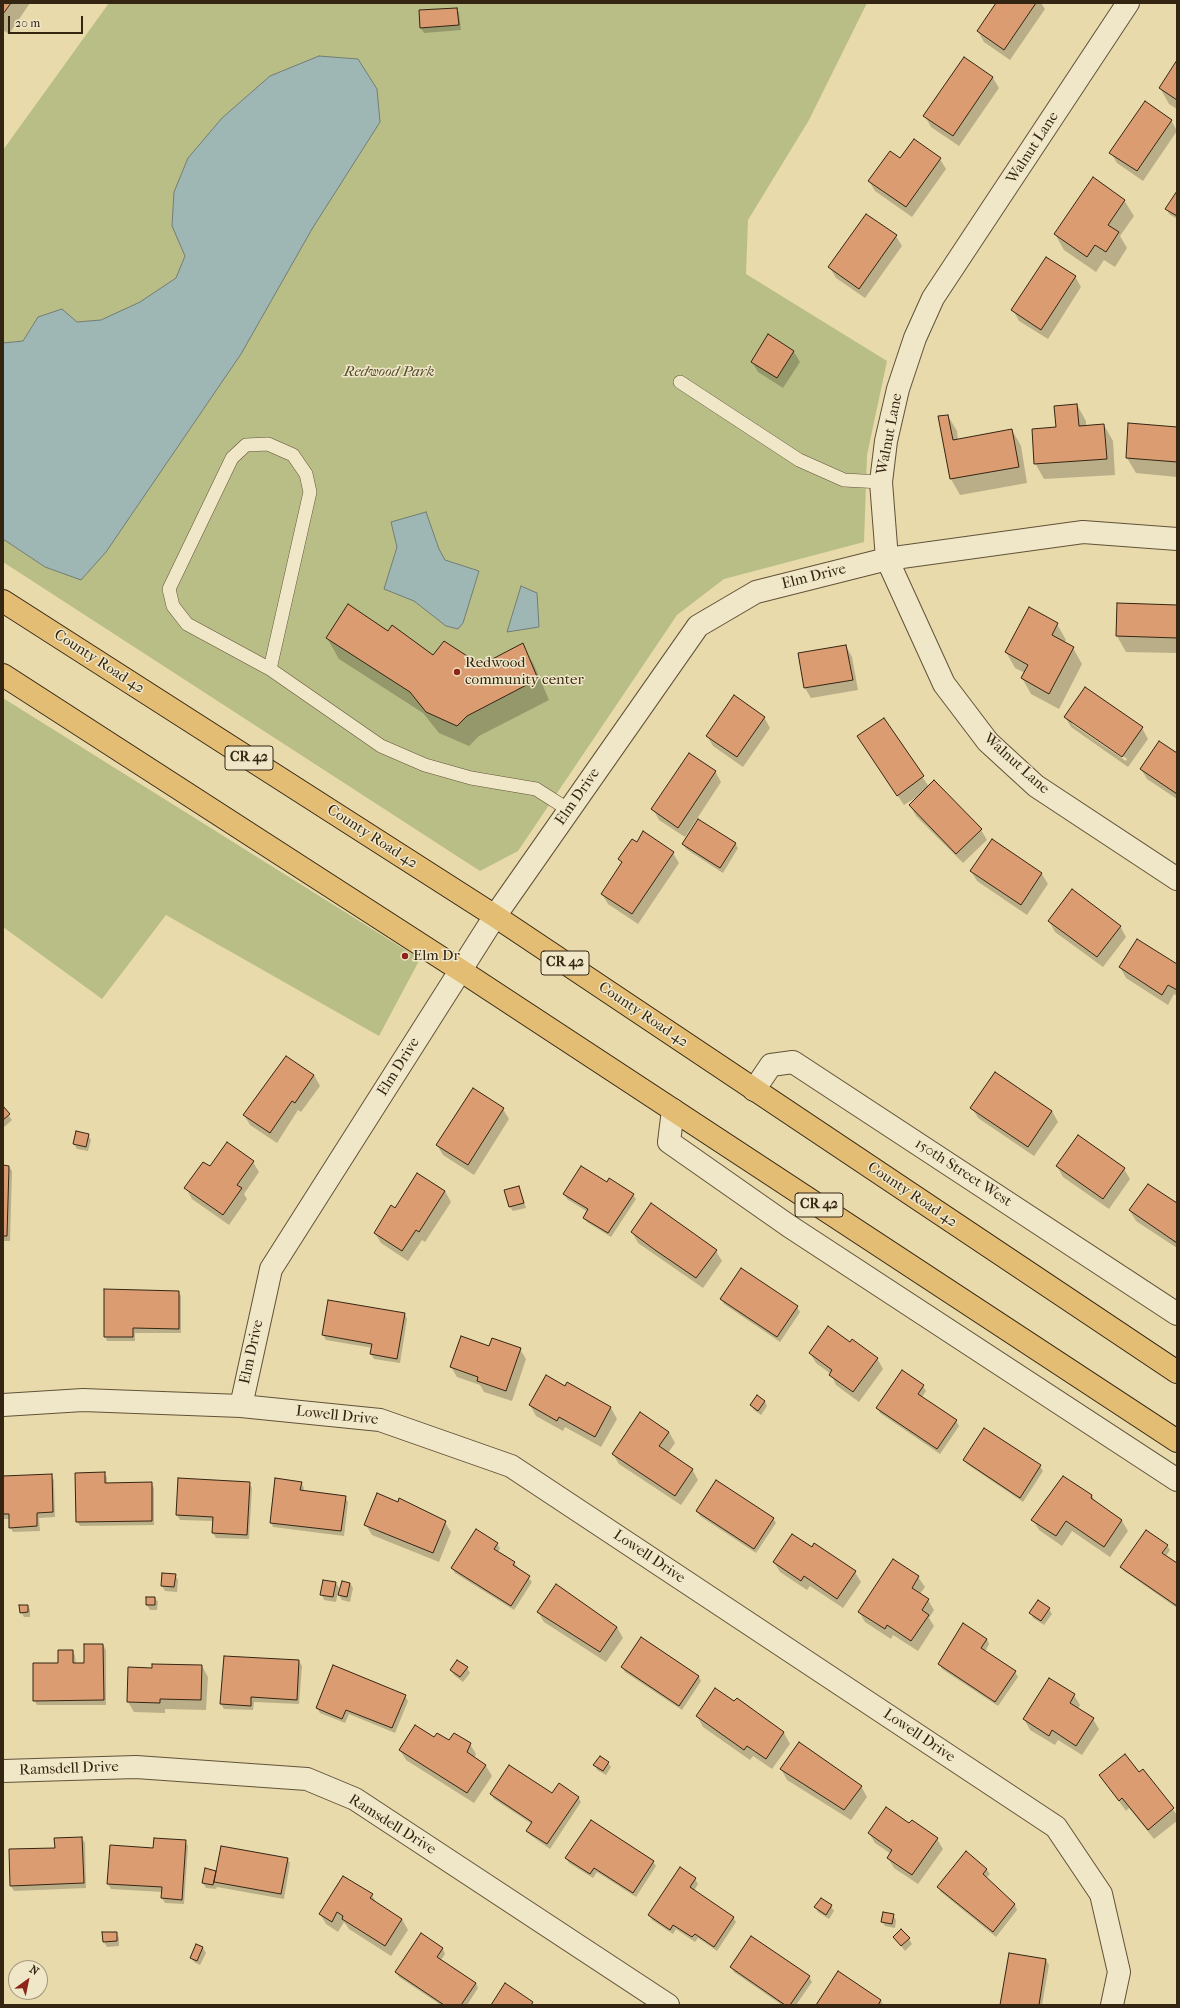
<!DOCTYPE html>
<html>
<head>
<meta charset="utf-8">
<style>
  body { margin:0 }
  #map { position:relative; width:1180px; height:2008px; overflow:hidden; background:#e8daaa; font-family:"IM FELL French Canon",serif }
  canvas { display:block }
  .frame { position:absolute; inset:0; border:4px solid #342513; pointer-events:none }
  .north { position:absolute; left:8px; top:1960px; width:40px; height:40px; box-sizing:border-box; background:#f0e7c8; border:1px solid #a59980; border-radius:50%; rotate:33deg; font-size:11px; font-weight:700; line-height:16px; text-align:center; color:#342513 }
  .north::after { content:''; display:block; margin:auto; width:14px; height:18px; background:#8f2418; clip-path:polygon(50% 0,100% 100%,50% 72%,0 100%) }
  .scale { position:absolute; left:8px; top:16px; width:75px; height:18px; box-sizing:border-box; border:2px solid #342513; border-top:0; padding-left:5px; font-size:12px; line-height:14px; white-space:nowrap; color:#342513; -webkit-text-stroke:3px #f0e7c8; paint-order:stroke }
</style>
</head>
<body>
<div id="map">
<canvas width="1180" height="2008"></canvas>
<div class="frame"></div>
<div class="north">N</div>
<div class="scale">20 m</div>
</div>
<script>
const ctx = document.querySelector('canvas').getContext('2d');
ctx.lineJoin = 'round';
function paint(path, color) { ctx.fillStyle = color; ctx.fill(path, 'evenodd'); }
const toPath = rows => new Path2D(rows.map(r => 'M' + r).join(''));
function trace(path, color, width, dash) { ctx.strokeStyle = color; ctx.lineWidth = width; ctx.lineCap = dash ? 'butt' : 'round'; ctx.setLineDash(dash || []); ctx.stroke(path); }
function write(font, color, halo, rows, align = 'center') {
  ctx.font = font + ' "IM FELL French Canon",serif'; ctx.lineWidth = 3; ctx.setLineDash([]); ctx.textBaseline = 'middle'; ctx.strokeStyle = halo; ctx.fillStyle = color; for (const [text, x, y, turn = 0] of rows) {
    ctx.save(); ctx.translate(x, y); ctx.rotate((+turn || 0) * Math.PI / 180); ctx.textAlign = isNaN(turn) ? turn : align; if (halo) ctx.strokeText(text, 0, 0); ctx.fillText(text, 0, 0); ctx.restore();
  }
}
paint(toPath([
  [109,3,867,3,809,120,748,220,746,274,887,361,867,455,864,542,724,579,677,615,518,851,480,871,3,562,3,150],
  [3,698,420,959,379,1036,166,915,102,999,3,927]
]), '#b9be86');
const water = toPath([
  [319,56,358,59,377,89,380,122,312,229,241,354,106,552,81,580,45,567,3,539,3,343,23,341,38,317,62,309,77,322,101,320,140,302,176,278,185,256,172,226,174,192,188,158,222,118,270,76,319,56],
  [426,512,439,549,445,560,479,571,463,623,458,629,446,626,414,601,384,589,397,547,391,522,426,512],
  [521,586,537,593,539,627,507,632,521,586]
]);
paint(water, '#9eb7b5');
trace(water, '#747d74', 1);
paint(toPath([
  [3,3,30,3,9,34,3,30],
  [998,3,1041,3,1045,9,1010,60,984,42,978,31],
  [457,9,459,13,461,30,424,33,421,28],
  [964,58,993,78,999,88,959,146,931,127,925,116],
  [1177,61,1177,109,1169,104,1160,88],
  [1171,120,1177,131,1143,181,1117,163,1111,153],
  [901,159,940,159,946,169,912,217,875,191,869,181],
  [1177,193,1177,219,1169,214,1167,209],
  [1124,200,1134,216,1120,236,1127,248,1115,267,1104,260,1096,272,1064,250,1055,234],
  [896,236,902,246,865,298,836,278,830,268],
  [1075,276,1081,287,1048,339,1019,321,1013,310],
  [769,335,794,352,800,362,783,388,758,372,752,362],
  [1077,405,1086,421,1086,427,1104,425,1113,441,1115,475,1044,479,1035,463,1057,428],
  [948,416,957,431,958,440,1012,430,1021,446,1027,483,960,495,951,479,939,417],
  [1177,428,1177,477,1136,473,1127,458],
  [1177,606,1177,653,1126,652,1117,636],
  [1057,624,1066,640,1064,643,1073,648,1082,664,1059,709,1031,694,1022,678,1025,673,1015,668,1006,652],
  [388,632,433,656,481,666,522,644,534,665,549,700,479,736,469,746,439,733,423,713,339,659,327,638],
  [846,646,852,657,858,690,811,698,805,688],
  [1085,688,1142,728,1148,739,1128,767,1071,727,1065,717],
  [1072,722,1127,759,1126,761,1072,724],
  [764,717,770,728,743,767,713,746,707,736],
  [884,719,929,787,981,830,987,840,963,863,916,816,910,805,920,795,904,805,858,737],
  [1177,755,1177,799,1147,779,1141,769],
  [715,771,721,782,685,837,659,820,653,809],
  [992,840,1042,874,1048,884,1027,915,977,881,971,871],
  [637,843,673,853,679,863,638,924,608,904,602,894,622,864,620,859],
  [735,843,738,848,723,873,686,849,683,844],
  [1049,921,1120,926,1126,937,1103,967,1055,932],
  [1177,965,1177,996,1174,994,1168,1005,1126,978,1120,967],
  [314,1075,320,1086,301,1112,298,1110,277,1143,250,1125,244,1115],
  [3,1108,12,1120,3,1128],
  [972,1108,1052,1111,1058,1122,1034,1156,978,1118],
  [503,1109,509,1119,474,1175,443,1155,437,1145],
  [88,1135,91,1140,88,1151,77,1149,74,1144],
  [253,1162,259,1172,244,1194,247,1199,229,1225,192,1199,186,1188],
  [3,1166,9,1167,12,1171,10,1241,3,1241],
  [1057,1166,1124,1169,1130,1179,1109,1209,1063,1177],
  [607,1184,633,1195,636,1199,611,1237,587,1222,584,1218,588,1212,567,1199,564,1194],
  [519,1187,526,1208,513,1211,510,1207],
  [445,1191,451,1202,425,1242,422,1240,408,1261,381,1243,375,1233,395,1209],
  [1177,1204,1177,1248,1136,1221,1130,1211],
  [632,1232,716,1251,722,1261,703,1288,638,1243],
  [178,1292,181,1296,181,1333,135,1333,135,1341,107,1341,105,1336],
  [721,1299,797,1307,800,1312,780,1342,724,1304],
  [405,1314,407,1319,400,1363,374,1359,371,1354,373,1348,326,1340,323,1335],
  [850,1343,877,1358,883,1369,859,1402,836,1385,831,1374,816,1363,810,1353],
  [490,1348,520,1349,526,1359,512,1401,484,1392,480,1385,457,1377,451,1367],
  [567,1384,611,1408,617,1419,601,1447,565,1427,563,1431,536,1416,530,1405,566,1387],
  [923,1386,926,1391,922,1397,956,1421,959,1426,940,1454,880,1413,878,1408],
  [765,1402,767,1406,761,1415,754,1410,751,1405],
  [669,1432,675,1443,668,1453,692,1469,698,1480,681,1505,619,1464,613,1454],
  [964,1460,1040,1466,1043,1471,1023,1502,967,1464],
  [104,1473,107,1478,107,1484,151,1483,154,1488,154,1525,80,1526,77,1521],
  [51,1475,54,1480,55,1517,39,1518,40,1531,13,1532,10,1527,10,1519,3,1519,3,1477],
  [1064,1477,1092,1496,1096,1503,1122,1521,1128,1531,1110,1557,1072,1531,1062,1546,1039,1530,1033,1520],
  [249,1483,252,1488,249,1539,216,1538,213,1533,214,1521,180,1520,177,1515],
  [301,1483,304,1488,303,1492,345,1497,348,1502,344,1536,273,1527,271,1522],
  [697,1511,773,1518,776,1523,756,1553,700,1516],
  [445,1522,451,1532,439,1562,372,1535,366,1525],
  [497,1544,500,1548,498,1552,514,1563,532,1582,514,1610,455,1573,452,1568],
  [1167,1546,1170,1550,1166,1556,1177,1564,1177,1608,1124,1571,1121,1567],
  [812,1548,855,1572,861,1582,843,1608,810,1586,807,1590,780,1572,774,1562],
  [163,1574,175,1575,178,1580,177,1592,165,1591,162,1586],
  [918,1577,925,1587,920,1594,928,1600,934,1610,929,1618,934,1626,918,1651,893,1635,891,1639,865,1622,859,1612],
  [3,1581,4,1582,4,1591,3,1591],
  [324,1581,336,1583,339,1588,336,1602,324,1600,322,1595],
  [350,1583,353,1588,350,1602,342,1600,339,1595],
  [147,1598,155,1598,158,1602,157,1610,150,1610,147,1605],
  [28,1606,30,1610,30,1617,24,1617,21,1612],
  [1049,1609,1052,1614,1044,1625,1033,1618,1031,1613],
  [538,1612,617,1627,623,1638,606,1662,544,1622],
  [642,1639,699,1677,701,1681,682,1710,625,1672,622,1667],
  [987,1639,989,1644,985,1652,1015,1672,1018,1677,998,1706,942,1669,939,1664],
  [103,1645,106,1650,106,1705,37,1705,34,1700,59,1664,73,1651,75,1656,76,1664,85,1664],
  [299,1661,302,1666,299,1704,254,1702,253,1710,224,1709,221,1704],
  [202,1666,208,1677,206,1710,165,1709,165,1713,134,1712,128,1702,152,1669],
  [467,1668,470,1673,463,1682,454,1675,451,1670],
  [1074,1695,1080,1705,1078,1709,1093,1719,1099,1729,1082,1755,1058,1740,1055,1745,1030,1730,1024,1719],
  [405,1696,408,1701,395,1733,349,1714,345,1723,320,1713,317,1708],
  [737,1699,784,1733,790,1744,772,1769,753,1756,750,1760,703,1727,697,1716,734,1703],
  [435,1739,470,1744,476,1754,474,1758,486,1766,492,1776,474,1803,406,1760,400,1750],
  [608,1763,611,1767,606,1775,597,1770,595,1765],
  [781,1769,861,1786,867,1797,851,1820,787,1780],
  [1143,1770,1177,1815,1177,1821,1154,1839,1129,1808,1126,1811,1100,1775,1139,1773],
  [491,1794,552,1794,578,1797,581,1802,550,1849,530,1835,527,1831,532,1824,494,1799],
  [869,1833,937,1839,943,1849,918,1884,894,1868,888,1858,891,1854,875,1843],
  [82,1838,85,1843,86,1888,14,1891,11,1886,10,1850,56,1849],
  [185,1841,188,1846,184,1904,165,1903,162,1898,163,1892,111,1889,108,1884,154,1849],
  [966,1853,987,1870,990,1874,986,1878,1015,1905,1017,1910,996,1937,941,1892,938,1887],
  [287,1858,290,1863,284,1899,217,1887,216,1889,206,1888,203,1883,206,1870,217,1872],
  [566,1858,653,1862,656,1866,636,1897,597,1872,593,1878,569,1863],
  [695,1879,698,1884,694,1891,733,1917,736,1922,717,1951,698,1938,695,1942,676,1929,673,1934,652,1920,649,1915],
  [372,1895,377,1904,402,1919,408,1930,391,1956,349,1929,344,1922,338,1932,326,1924,320,1914],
  [831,1906,834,1911,829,1919,818,1912,816,1907],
  [893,1915,896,1920,895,1928,885,1926,882,1921],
  [116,1933,119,1938,119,1946,107,1947,104,1942],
  [421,1934,443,1949,445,1954,441,1960,476,1983,478,1988,467,2005,441,2005,399,1977,396,1972],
  [894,1937,909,1939,912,1944,905,1951],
  [197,1945,203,1948,206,1953,200,1965,194,1962,191,1958],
  [1046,1960,1049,1965,1042,2005,1001,2005],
  [731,1967,809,1977,812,1982,796,2005,782,2005,734,1972],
  [838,1973,881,2001,883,2005,817,2005]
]), '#0003');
const building = toPath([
  [3,3,11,3,3,14,3,3],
  [996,3,1036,3,1004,50,977,31,996,3],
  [457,8,459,25,420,28,419,10,457,8],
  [964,57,993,77,953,136,923,116,964,57],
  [1177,60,1177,100,1159,88,1177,60],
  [1145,101,1172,120,1137,171,1109,153,1145,101],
  [914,139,941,158,906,207,868,181,890,151,900,158,914,139],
  [1093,177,1125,200,1108,225,1119,232,1106,252,1095,245,1087,257,1054,234,1093,177],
  [1177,191,1177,216,1165,209,1177,191],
  [866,214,897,235,859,289,828,267,866,214],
  [1046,257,1076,276,1041,330,1011,310,1046,257],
  [768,334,794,351,777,378,751,362,768,334],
  [1077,404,1079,426,1104,424,1107,459,1034,464,1032,429,1056,427,1054,406,1077,404],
  [948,415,953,440,1012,429,1019,467,950,479,938,416,948,415],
  [1128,423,1177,427,1177,462,1126,458,1128,423],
  [1117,603,1177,605,1177,638,1116,636,1117,603],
  [348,604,388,631,392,625,433,655,444,641,481,665,523,643,538,679,467,716,457,726,426,712,410,692,326,638,348,604],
  [1029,607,1058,623,1052,635,1074,647,1049,694,1021,678,1028,665,1005,652,1029,607],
  [846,645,853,680,804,688,798,653,846,645],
  [1085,687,1143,727,1122,757,1064,717,1085,687],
  [734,695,765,717,737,757,706,736,734,695],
  [884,718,924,776,897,796,857,736,884,718],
  [1159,741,1177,753,1177,794,1140,769,1159,741],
  [689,753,716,771,678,828,651,809,689,753],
  [934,780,982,829,956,854,909,805,934,780],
  [698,819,736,843,720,868,682,844,698,819],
  [643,831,674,852,632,914,601,894,622,862,618,859,632,839,637,842,643,831],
  [992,839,1042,873,1021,905,970,871,992,839],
  [1072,889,1121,926,1097,957,1048,921,1072,889],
  [1137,939,1177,964,1177,990,1168,985,1162,995,1119,967,1137,939],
  [286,1056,314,1075,295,1103,292,1101,270,1133,243,1115,286,1056],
  [995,1072,1052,1111,1028,1147,970,1108,995,1072],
  [473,1088,504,1108,468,1165,436,1145,473,1088],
  [3,1106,10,1114,3,1120,3,1106],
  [76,1131,89,1134,86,1147,73,1144,76,1131],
  [1078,1135,1125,1168,1103,1199,1056,1166,1078,1135],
  [227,1142,254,1161,237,1185,242,1188,223,1215,184,1188,203,1162,210,1166,227,1142],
  [3,1165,9,1166,7,1236,3,1236,3,1165],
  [581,1166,607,1182,609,1178,634,1194,608,1233,583,1218,588,1209,563,1194,581,1166],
  [417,1173,445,1191,419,1232,416,1230,402,1251,374,1233,391,1205,395,1208,417,1173],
  [1148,1184,1177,1203,1177,1243,1129,1210,1148,1184],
  [519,1186,524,1203,509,1207,504,1190,519,1186],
  [651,1203,717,1250,696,1278,655,1250,631,1232,651,1203],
  [741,1268,798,1306,777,1337,720,1299,741,1268],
  [104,1289,179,1291,179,1329,133,1328,133,1337,104,1337,104,1289],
  [328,1300,405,1313,397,1359,370,1354,372,1344,322,1335,328,1300],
  [828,1326,850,1342,852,1339,878,1358,853,1392,829,1375,832,1370,809,1353,828,1326],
  [461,1336,489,1346,492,1338,521,1348,506,1391,477,1381,478,1377,450,1367,461,1336],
  [902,1370,924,1385,918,1394,957,1420,937,1449,876,1408,902,1370],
  [546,1375,565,1386,567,1382,611,1407,595,1437,559,1417,557,1421,529,1405,546,1375],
  [757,1395,765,1401,758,1411,750,1405,757,1395],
  [640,1412,669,1432,659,1446,693,1469,675,1496,612,1454,640,1412],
  [984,1428,1041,1465,1020,1498,963,1460,984,1428],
  [105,1472,105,1483,152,1482,152,1521,76,1522,75,1473,105,1472],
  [52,1474,53,1512,37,1513,37,1526,9,1528,9,1514,3,1514,3,1476,52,1474],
  [1063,1476,1092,1495,1091,1498,1122,1520,1104,1547,1066,1521,1056,1536,1031,1520,1063,1476],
  [178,1478,250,1482,247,1535,212,1533,213,1517,176,1515,178,1478],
  [275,1478,302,1482,300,1490,346,1496,341,1531,270,1523,275,1478],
  [716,1480,774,1518,754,1549,696,1511,716,1480],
  [377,1493,398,1502,399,1498,446,1521,433,1553,364,1525,377,1493],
  [476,1529,498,1543,494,1549,515,1562,513,1565,530,1576,511,1606,451,1568,476,1529],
  [1146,1530,1168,1545,1162,1553,1177,1563,1177,1606,1120,1567,1146,1530],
  [792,1534,812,1547,814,1543,856,1571,837,1599,804,1576,801,1581,773,1562,792,1534],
  [893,1559,919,1576,912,1588,929,1599,922,1610,929,1615,911,1641,887,1625,885,1629,858,1612,893,1559],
  [162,1573,176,1574,174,1587,161,1586,162,1573],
  [323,1580,336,1582,333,1597,320,1595,323,1580],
  [342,1581,350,1583,347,1597,338,1595,342,1581],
  [556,1584,617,1627,600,1652,537,1612,556,1584],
  [146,1597,155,1597,155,1605,146,1605,146,1597],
  [1038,1600,1050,1608,1041,1621,1029,1613,1038,1600],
  [19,1605,28,1605,28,1612,20,1613,19,1605],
  [963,1623,987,1639,981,1648,1016,1671,995,1702,938,1664,963,1623],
  [641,1637,699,1676,679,1706,621,1667,641,1637],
  [84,1644,103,1644,104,1700,33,1701,33,1663,58,1663,58,1650,73,1650,73,1663,84,1663,84,1644],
  [224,1656,299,1660,297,1700,251,1697,251,1706,220,1704,224,1656],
  [457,1660,468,1667,460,1677,450,1670,457,1660],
  [152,1664,202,1665,201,1700,160,1699,160,1703,127,1702,128,1667,152,1668,152,1664],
  [333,1665,406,1695,392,1728,346,1710,342,1719,316,1708,333,1665],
  [1049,1678,1075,1694,1070,1703,1094,1718,1076,1746,1052,1730,1049,1736,1023,1719,1049,1678],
  [715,1688,734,1701,737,1698,784,1732,766,1759,747,1746,744,1750,696,1716,715,1688],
  [415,1725,434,1737,437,1733,449,1740,454,1733,471,1743,467,1752,486,1765,467,1793,399,1750,415,1725],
  [799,1742,862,1786,844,1810,780,1769,799,1742],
  [1125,1754,1139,1772,1143,1769,1174,1808,1148,1830,1122,1798,1119,1801,1099,1775,1125,1754],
  [600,1756,609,1762,603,1771,593,1765,600,1756],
  [509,1765,552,1793,559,1783,579,1797,547,1844,526,1831,532,1822,490,1794,509,1765],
  [886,1807,909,1823,912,1820,938,1838,912,1875,887,1858,892,1850,868,1833,886,1807],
  [591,1820,654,1861,633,1893,594,1868,590,1874,565,1858,591,1820],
  [82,1837,84,1883,10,1886,9,1849,55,1848,54,1838,82,1837],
  [154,1838,186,1840,182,1900,161,1898,162,1887,107,1884,110,1845,153,1848,154,1838],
  [221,1846,288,1858,281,1894,214,1882,221,1846],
  [966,1851,987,1869,983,1874,1015,1904,993,1932,937,1887,966,1851],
  [680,1867,696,1878,690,1887,734,1917,714,1947,695,1934,692,1937,673,1925,670,1930,648,1915,680,1867],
  [205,1868,216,1871,213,1885,202,1883,205,1868],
  [343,1876,373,1894,370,1898,402,1919,385,1946,342,1919,343,1916,337,1912,332,1922,319,1914,343,1876],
  [821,1898,832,1905,826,1915,814,1907,821,1898],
  [883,1912,894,1914,892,1924,881,1922,883,1912],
  [901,1929,910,1938,901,1946,893,1937,901,1929],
  [102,1932,117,1932,117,1941,103,1942,102,1932],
  [421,1933,443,1948,437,1957,476,1983,461,2005,444,2005,395,1972,421,1933],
  [751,1936,810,1976,790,2005,785,2005,730,1967,751,1936],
  [196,1944,203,1947,197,1961,190,1958,196,1944],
  [1009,1953,1046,1959,1039,2005,1000,2005,1009,1953],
  [838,1971,881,2000,878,2005,816,2005,838,1971],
  [505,1983,533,2002,531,2005,491,2005,505,1983]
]);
paint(building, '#db9c72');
trace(building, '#342513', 1);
const lane = toPath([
  [680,382,799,460,844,480,881,482],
  [270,669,187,624,173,606,169,589,232,458,246,445,268,444,293,455,306,474,310,492,270,669,381,746,425,765,471,778,536,789,569,810]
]);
const street = toPath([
  [1128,3,933,298,915,338,898,389,886,441,881,482,887,559,944,684,988,742,1036,786,1177,879],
  [754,1090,771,1065,793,1062,1177,1314],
  [673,1110,669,1142,789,1226,1177,1480],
  [3,1405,83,1400,241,1406,380,1420,511,1466,1056,1827,1101,1894,1119,1972,1112,2005],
  [241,1406,271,1269,495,916,698,626,756,592,887,559,1083,532,1177,539],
  [3,1771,136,1767,307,1779,355,1799,668,2005]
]);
const highway = toPath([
  [3,601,495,916,1177,1372],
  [3,675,460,970,1177,1441]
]);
trace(lane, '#615239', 14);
trace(street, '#615239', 24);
trace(highway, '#342513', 24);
trace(lane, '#f0e7c8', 13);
trace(street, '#f0e7c8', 22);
trace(highway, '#e4bd75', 22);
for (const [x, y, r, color] of [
  [457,672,4,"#8f2418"],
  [405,956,4,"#8f2418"]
]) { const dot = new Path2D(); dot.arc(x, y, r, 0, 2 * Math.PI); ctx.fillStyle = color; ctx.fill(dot); trace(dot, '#f0e7c8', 1.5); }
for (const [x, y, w] of [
  [249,758,48],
  [565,963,48],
  [819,1205,48]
]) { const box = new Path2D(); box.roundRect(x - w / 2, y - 12, w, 24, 3); ctx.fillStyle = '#f0e7c8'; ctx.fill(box); trace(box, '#342513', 1); }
write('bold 14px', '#342513', null, [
  ["CR 42",249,758],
  ["CR 42",565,963],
  ["CR 42",819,1205]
]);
write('15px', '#342513', '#f0e7c8', [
  ["Walnut Lane",1033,148,-57],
  ["Walnut Lane",890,434,-79],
  ["Elm Drive",814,577,-14],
  ["County Road 42",99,662,33],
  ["Walnut Lane",1016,764,42],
  ["Elm Drive",578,797,-55],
  ["County Road 42",372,837,33],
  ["County Road 42",643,1015,34],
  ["Elm Drive",399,1067,-58],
  ["150th Street West",963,1173,33],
  ["County Road 42",912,1195,34],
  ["Elm Drive",252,1352,-78],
  ["Lowell Drive",337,1416,6],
  ["Lowell Drive",649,1557,34],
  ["Lowell Drive",919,1736,34],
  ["Ramsdell Drive",69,1769,-2],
  ["Ramsdell Drive",392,1825,32]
]);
write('italic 15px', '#554b30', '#f0e7c8', [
  ["Redwood Park",389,372]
]);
write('15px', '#342513', '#f0e7c8', [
  ["Redwood",465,663],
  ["community center",465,680],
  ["Elm Dr",413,956]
], 'left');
</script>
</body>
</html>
